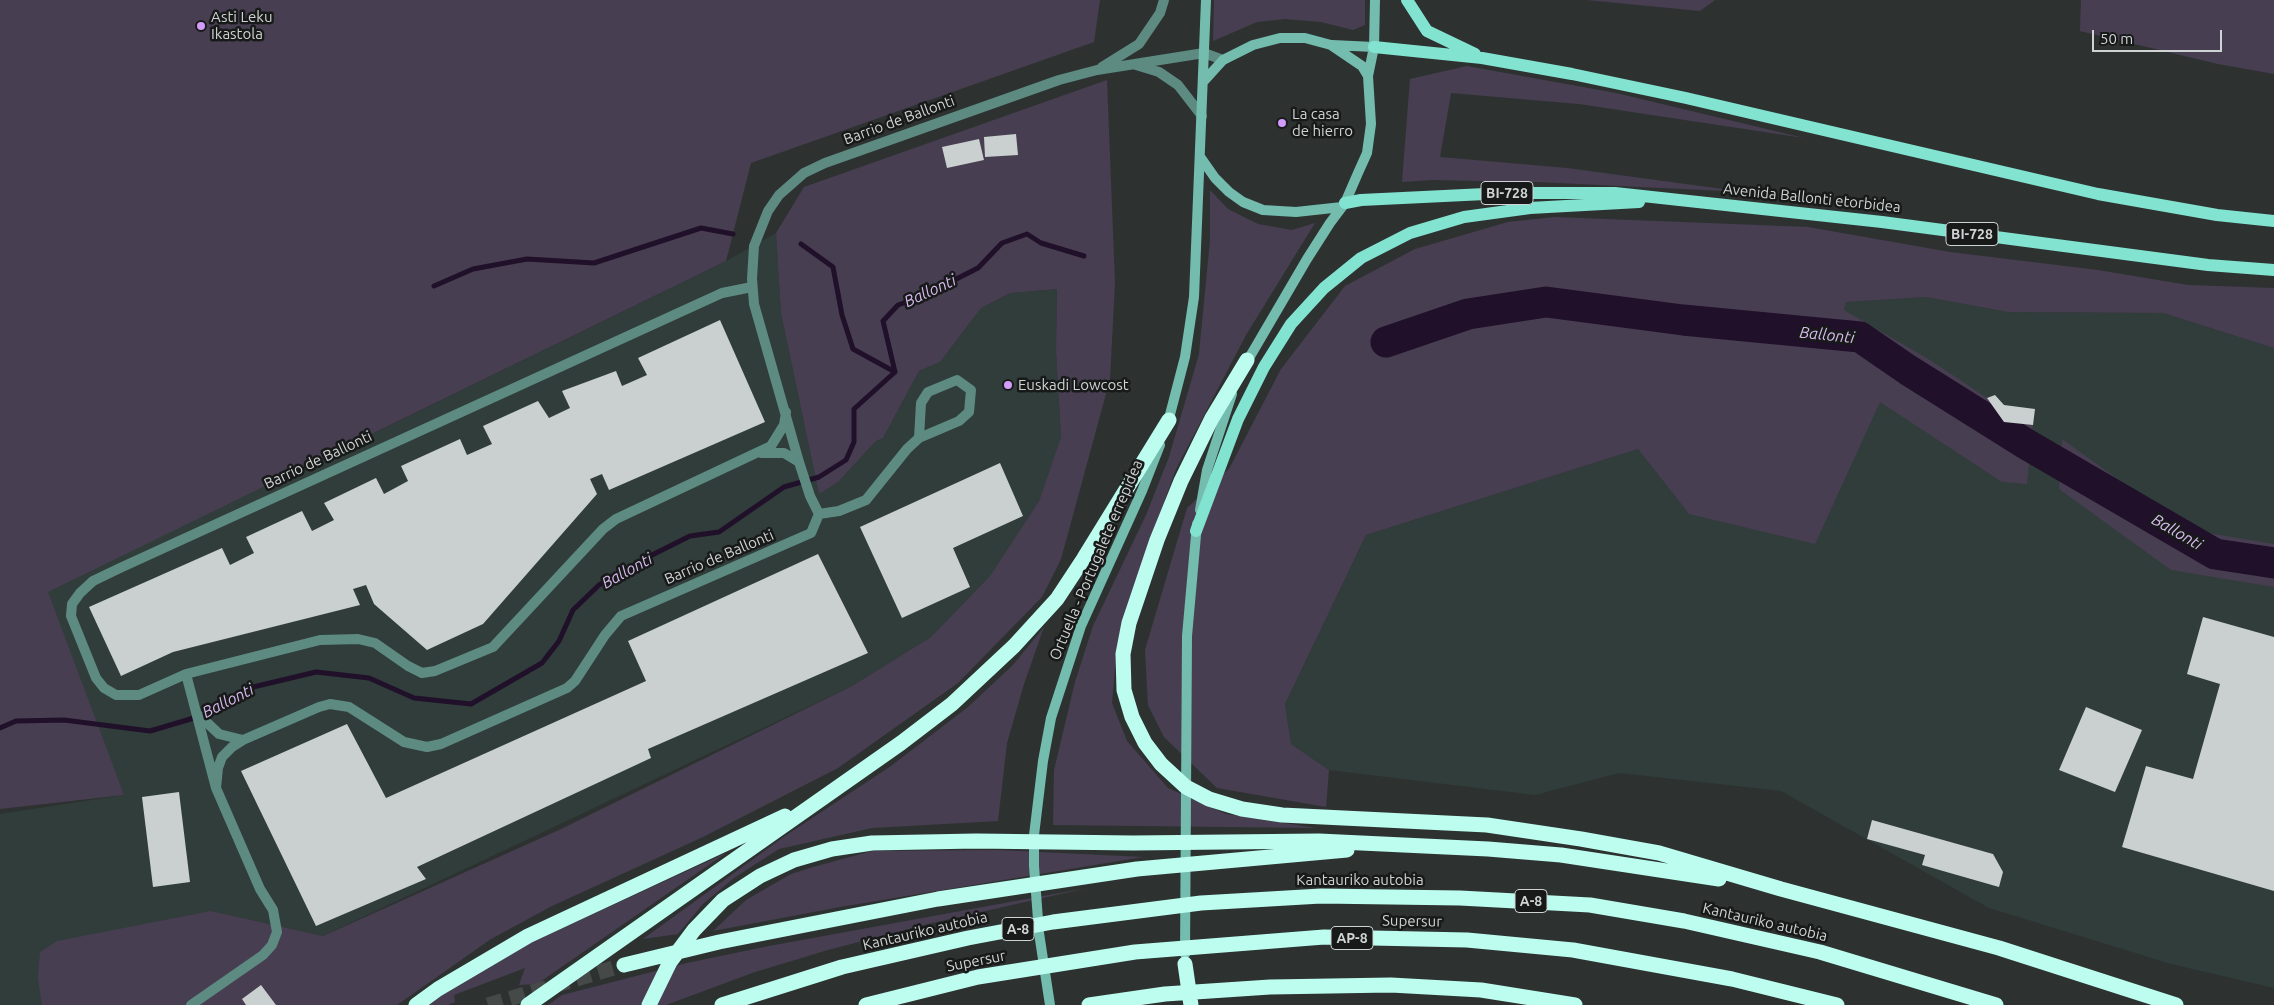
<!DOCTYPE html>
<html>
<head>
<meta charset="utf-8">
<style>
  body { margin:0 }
  #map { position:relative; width:2274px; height:1005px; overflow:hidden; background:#2d3231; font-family:Ubuntu,sans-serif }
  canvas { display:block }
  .scale { position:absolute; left:2092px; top:30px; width:130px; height:22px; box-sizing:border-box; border:2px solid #d0d3d3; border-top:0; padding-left:6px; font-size:15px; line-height:18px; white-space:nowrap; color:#d0d3d3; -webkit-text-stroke:4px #171a19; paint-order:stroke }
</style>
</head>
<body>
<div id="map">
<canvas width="2274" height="1005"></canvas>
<div class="scale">50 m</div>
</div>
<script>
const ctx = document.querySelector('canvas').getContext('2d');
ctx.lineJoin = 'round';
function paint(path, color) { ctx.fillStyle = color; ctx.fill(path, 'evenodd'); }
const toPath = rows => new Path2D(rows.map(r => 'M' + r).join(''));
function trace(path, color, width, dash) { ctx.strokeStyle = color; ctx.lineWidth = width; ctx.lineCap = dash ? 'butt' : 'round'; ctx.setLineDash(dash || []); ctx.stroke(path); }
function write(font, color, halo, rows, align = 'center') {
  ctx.font = font + ' Ubuntu,sans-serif'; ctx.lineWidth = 5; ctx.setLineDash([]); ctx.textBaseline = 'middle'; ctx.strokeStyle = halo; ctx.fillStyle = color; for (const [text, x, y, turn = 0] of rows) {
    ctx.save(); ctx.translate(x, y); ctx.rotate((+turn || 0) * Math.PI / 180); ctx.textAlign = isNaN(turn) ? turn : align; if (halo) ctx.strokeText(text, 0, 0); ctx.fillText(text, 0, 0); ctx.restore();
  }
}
paint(toPath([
  [776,233,781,313,819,494,837,483,876,441,883,438,919,371,940,362,981,308,1010,293,1057,289,1056,351,1061,437,1039,501,990,576,931,637,852,686,323,936,211,911,48,1005,0,1005,0,814,124,795,34,572,315,462,726,261],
  [1926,297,2008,312,2163,313,2274,348,2274,988,2171,964,1989,908,1781,791,1619,773,1535,795,1329,770,1291,744,1285,704,1366,535,1638,449,1689,514,1844,310,1846,302]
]), '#303d3a');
paint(toPath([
  [0,0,1100,0,1094,42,751,163,726,261,48,592,124,795,0,809],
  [1214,0,1365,0,1365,25,1353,30,1321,22,1285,19,1257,22,1213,41],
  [1587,0,1715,0,1700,11],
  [2081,0,2274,0,2274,74,2218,64,2080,31],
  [1467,66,1616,93,1804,138,1579,104,1451,93,1440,157,1567,168,1745,192,1537,182,1431,180,1402,182,1410,79],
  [1107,80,1115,283,1110,379,1061,559,1042,597,958,683,838,768,703,837,552,906,491,939,397,1005,42,1005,38,978,40,952,57,941,211,911,323,936,559,830,852,686,931,637,990,576,1039,501,1061,437,1056,351,1057,289,1010,293,981,308,940,362,919,371,883,438,876,441,837,483,819,494,781,313,776,233,804,187],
  [1210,190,1228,209,1258,224,1292,230,1315,223,1246,335,1176,469,1128,602,1117,647,1112,703,1127,741,1168,788,1226,814,1316,828,1053,825,1054,770,1075,682,1093,626,1146,515,1169,457,1199,354,1210,240],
  [1555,217,1808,227,1950,252,2098,270,2188,285,2274,288,2274,348,2163,313,2008,312,1926,297,1846,302,1844,310,1930,360,1987,398,2004,422,2033,425,2027,484,2002,482,1880,402,1815,544,1689,514,1638,449,1366,535,1285,704,1291,744,1329,770,1326,807,1217,788,1164,737,1148,705,1145,650,1187,508,1229,469,1281,369,1345,286,1415,249,1508,222],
  [2062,439,2166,514,2196,531,2274,544,2274,587,2171,570,2059,489],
  [1044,627,1024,684,1007,743,998,821,872,828,779,849,734,878,703,904,678,934,643,939,785,836,891,766,968,707,1013,665],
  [998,850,1143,857,840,907,713,931,746,900,791,874,813,867,872,851],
  [726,853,537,984,519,985,525,968,454,995,455,1002,448,1005,427,1005,448,989,515,950],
  [1087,888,928,924,828,950,755,972,666,1005,548,1005,562,995,687,963,769,946]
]), '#483e51');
trace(toPath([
  [801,244,833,267,842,315,853,349,895,372],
  [434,286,473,269,527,259,594,263,701,228,733,234],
  [0,728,16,721,64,720,150,731,194,718,249,688,316,672,369,678,414,698,471,704,542,663,559,641,573,610,599,585,654,554,690,536,719,532,784,487,819,477,846,460,854,442,854,409,895,372,883,321,898,305,921,297,978,268,1002,243,1027,234,1041,243,1084,256]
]), '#20102a', 5);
trace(toPath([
  [1386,342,1468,314,1546,302,1683,320,1860,337,1908,370,2026,444,2215,554,2274,563]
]), '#20102a', 31);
paint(toPath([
  [1016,134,1018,155,985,157,984,137],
  [979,139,984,160,947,168,942,147],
  [720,320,765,422,609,490,602,474,590,479,597,494,483,624,427,650,374,604,366,585,353,589,360,605,173,652,121,676,89,607,222,548,230,565,254,553,246,537,302,511,312,531,334,520,324,503,376,478,384,494,408,481,401,466,460,439,467,455,492,444,483,426,538,401,549,418,570,408,562,391,616,371,622,386,647,375,638,358],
  [1995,395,2004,405,2035,409,2033,425,2004,422,1987,398],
  [1000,463,1023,516,953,548,970,587,902,618,860,527],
  [818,554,868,653,648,749,651,758,417,867,426,879,316,926,241,771,347,724,386,798,646,681,628,641],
  [2203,617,2274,637,2274,891,2122,847,2146,766,2193,779,2220,684,2187,674],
  [2086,707,2142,730,2115,792,2059,770],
  [179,792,190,882,153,887,142,797],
  [1872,820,1993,854,2003,872,1999,887,1922,865,1925,855,1867,839],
  [261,985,276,1005,246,1005,242,999]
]), '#cad0cf');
trace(toPath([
  [488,1005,624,965]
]), '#454a49', 15, [15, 8]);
trace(toPath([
  [1136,65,1159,72,1178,85,1202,116],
  [1102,67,1139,44,1160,13,1164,0],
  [752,287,722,293,120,568,93,581,80,593,72,604,71,616,96,678,104,688,116,695,139,695,186,674,320,640,358,639,375,643,408,666,422,673,435,671,493,647,603,529,616,519,771,446,784,425,786,412],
  [761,453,784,453,799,462],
  [819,514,810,496,799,462,754,304,752,279,754,246,768,211,779,195,804,173,825,163,1059,80,1097,70,1204,53,1223,60],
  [819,514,839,511,866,500,907,449,919,438,959,421,969,412,971,390,957,380,928,392,921,403,919,438],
  [186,674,216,788,260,889,273,910,277,932,272,945,263,955,191,1005],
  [200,716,219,734,243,740],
  [216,788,218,768,222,757,232,747,243,740,319,707,330,704,349,707,404,742,427,747,441,744,567,688,575,681,605,635,621,616,811,533,819,514]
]), '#5d8a81', 10);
trace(toPath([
  [1332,45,1374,47],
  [1368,76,1374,47,1375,0],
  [1204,81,1223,60,1253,45,1280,38,1305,38,1331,45,1362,66,1368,76,1371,124,1367,153,1358,173,1345,203,1330,223,1307,259,1245,365],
  [1201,158,1215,178,1229,192,1243,202,1263,210,1296,212,1342,207],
  [1167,426,1185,357,1194,297,1206,0],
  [1200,510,1207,470,1232,394],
  [1185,954,1187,636,1197,524],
  [1050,1005,1039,933,1034,866,1034,835,1043,761,1051,718,1081,626,1142,491,1160,445]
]), '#73bcae', 10);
trace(toPath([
  [1407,0,1427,31,1475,54],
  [1374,47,1482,58,1572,74,1686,98,2098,194,2217,215,2274,221],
  [1345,203,1361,200,1506,193,1615,193,1882,222,2208,265,2274,270],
  [1196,531,1238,419,1264,367,1291,324,1324,288,1361,258,1410,233,1464,217,1530,208,1639,202]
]), '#82e3d1', 12);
trace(toPath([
  [1247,360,1212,418,1181,481,1157,540,1129,623,1123,654,1124,690,1132,717,1145,743,1161,764,1186,787,1209,799,1242,809,1282,815,1487,825,1581,839,1659,853,1781,889,1999,948,2176,1005],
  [1185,964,1191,1005],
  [624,965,719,942,938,899,1137,869,1347,850],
  [416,1005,438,989,528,936,785,816],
  [528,1005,901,743,952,704,1014,646,1057,599,1084,558,1169,420],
  [649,1005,670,962,694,930,723,900,760,876,794,860,832,849,872,843,976,841,1133,843,1319,841,1488,849,1561,855,1719,879],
  [722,1005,842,967,968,938,1053,922,1201,903,1321,896,1460,898,1590,905,1684,921,1820,952,1996,1005],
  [866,1005,978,977,1135,952,1324,937,1467,940,1573,950,1732,979,1837,1005],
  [1089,1005,1165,994,1270,987,1391,985,1481,990,1575,1005]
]), '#bcfdef', 15);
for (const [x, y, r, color] of [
  [201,26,5,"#d39cfc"],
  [1282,123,5,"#d39cfc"],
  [1008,385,5,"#d39cfc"]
]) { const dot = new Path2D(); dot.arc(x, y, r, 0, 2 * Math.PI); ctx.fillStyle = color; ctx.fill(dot); trace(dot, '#171a19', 2); }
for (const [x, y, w] of [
  [1507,193,52],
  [1972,234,52],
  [1531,901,32],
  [1018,929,32],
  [1352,938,42]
]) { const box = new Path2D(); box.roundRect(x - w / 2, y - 11.5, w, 23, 4); ctx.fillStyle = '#171a19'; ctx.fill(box); trace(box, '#d0d3d3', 1); }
write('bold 14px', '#d0d3d3', null, [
  ["BI-728",1507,193],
  ["BI-728",1972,234],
  ["A-8",1531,901],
  ["A-8",1018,929],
  ["AP-8",1352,938]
]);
write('15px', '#d0d3d3', '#171a19', [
  ["Asti Leku",211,17],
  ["Ikastola",211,34],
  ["La casa",1292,114],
  ["de hierro",1292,131],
  ["Euskadi Lowcost",1018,385]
], 'left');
write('15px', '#d0d3d3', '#171a19', [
  ["Barrio de Ballonti",899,120,-20],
  ["Avenida Ballonti etorbidea",1812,198,6],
  ["Barrio de Ballonti",318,460,-25],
  ["Barrio de Ballonti",719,557,-23],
  ["Ortuella - Portugalete errepidea",1096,560,-67],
  ["Kantauriko autobia",1360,880],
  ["Supersur",1412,921,1],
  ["Kantauriko autobia",1765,922,13],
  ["Kantauriko autobia",925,931,-13],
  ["Supersur",976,961,-11]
]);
write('italic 16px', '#d9baf1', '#171a19', [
  ["Ballonti",930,291,-25],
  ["Ballonti",1827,335,6],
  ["Ballonti",2177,532,30],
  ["Ballonti",627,571,-29],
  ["Ballonti",228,701,-27]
]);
</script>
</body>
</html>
